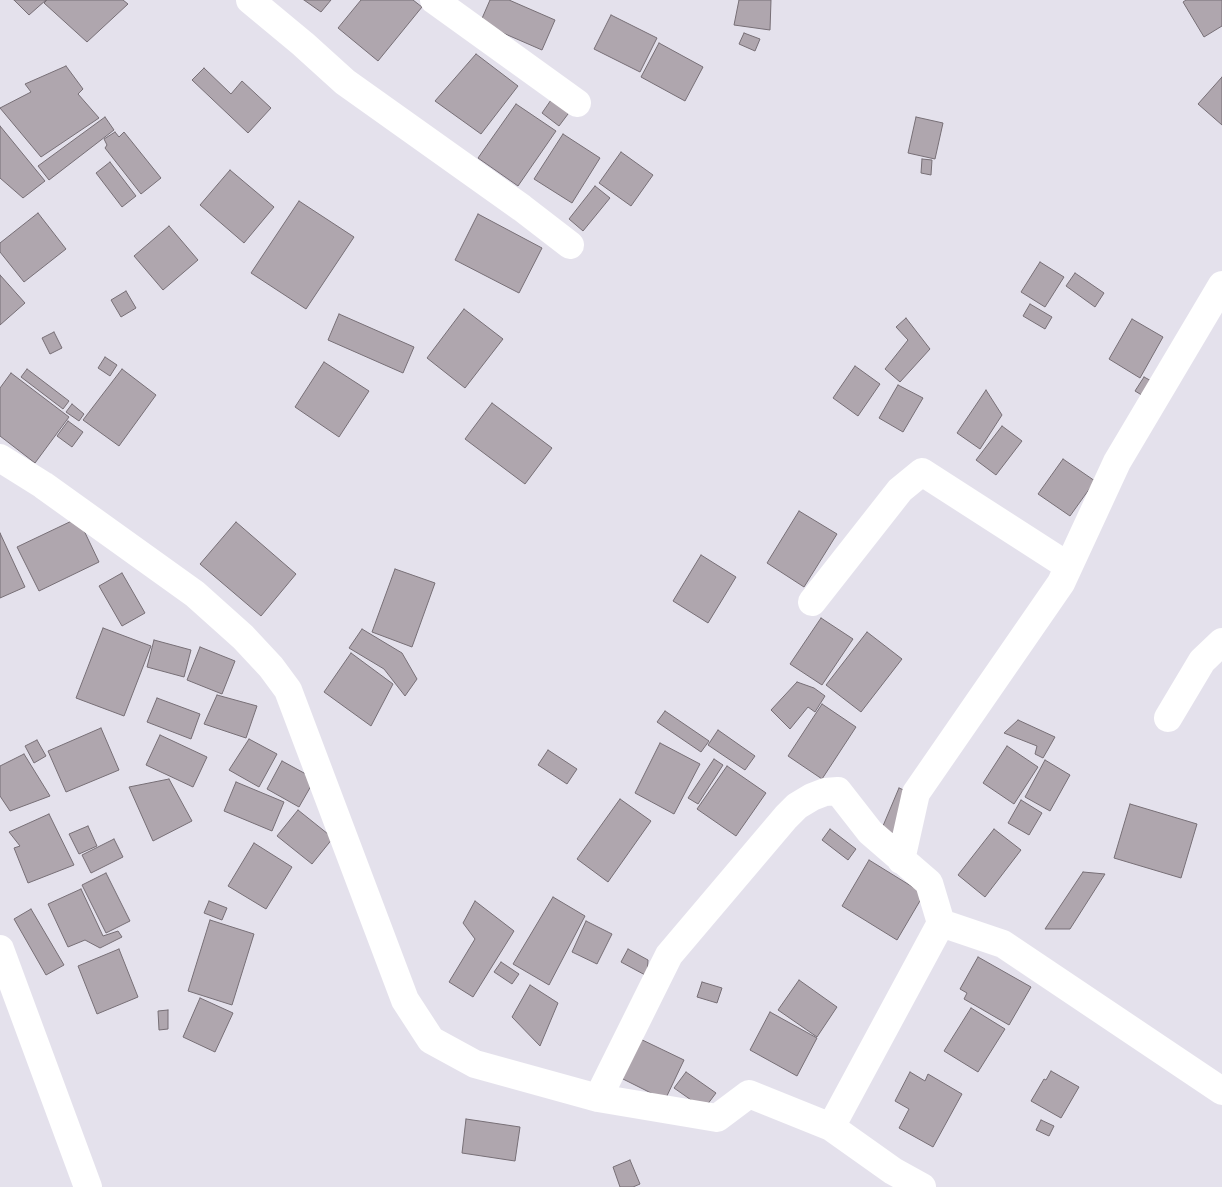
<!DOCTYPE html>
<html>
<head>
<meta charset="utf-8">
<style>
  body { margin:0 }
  canvas { display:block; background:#e4e1ec }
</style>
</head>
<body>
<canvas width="1222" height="1187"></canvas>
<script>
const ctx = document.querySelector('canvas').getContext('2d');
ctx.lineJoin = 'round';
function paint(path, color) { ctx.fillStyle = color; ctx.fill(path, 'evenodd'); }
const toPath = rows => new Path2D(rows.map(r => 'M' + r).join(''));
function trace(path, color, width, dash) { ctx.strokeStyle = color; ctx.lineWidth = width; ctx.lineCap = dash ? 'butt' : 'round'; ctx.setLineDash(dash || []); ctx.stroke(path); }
const building = toPath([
  [14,0,46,0,29,15,14,0],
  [47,0,123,0,128,4,87,42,44,3,47,0],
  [304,0,331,0,321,12,304,0],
  [361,0,413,0,422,7,378,61,338,28,361,0],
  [490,0,509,0,555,20,542,50,480,23,490,0],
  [739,0,771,0,770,30,734,25,739,0],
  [1186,0,1222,0,1222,26,1204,37,1183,2,1186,0],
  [611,15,657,38,640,72,594,49,611,15],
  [744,33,760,39,755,51,739,44,744,33],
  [659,43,703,67,685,101,641,77,659,43],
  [476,54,518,86,481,134,435,101,476,54],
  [66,66,83,89,78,94,99,118,41,157,0,108,31,92,25,84,66,66],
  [204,68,231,94,242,81,271,108,248,133,192,80,204,68],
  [1222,77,1222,125,1198,104,1222,77],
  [553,97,571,110,559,126,542,113,553,97],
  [516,104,556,131,518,186,478,158,516,104],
  [105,117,114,130,49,180,38,166,105,117],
  [916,117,943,123,935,159,908,153,916,117],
  [0,126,45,181,23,198,0,178,0,126],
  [115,132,119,137,124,132,161,178,141,194,105,148,107,145,104,139,115,132],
  [563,134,600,158,572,203,534,179,563,134],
  [621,152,653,175,631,206,599,183,621,152],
  [922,159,932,160,931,175,921,173,922,159],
  [110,162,136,196,122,207,96,173,110,162],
  [230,170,274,207,244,243,200,205,230,170],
  [595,186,610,198,583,231,569,219,595,186],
  [299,201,354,237,306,309,251,273,299,201],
  [38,213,66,249,24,282,0,252,0,243,38,213],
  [478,214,542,248,519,293,455,260,478,214],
  [169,226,198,260,163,290,134,256,169,226],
  [1040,262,1064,277,1045,307,1021,292,1040,262],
  [1075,273,1104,293,1095,307,1066,286,1075,273],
  [0,275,25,303,0,325,0,275],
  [126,291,136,308,121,317,111,300,126,291],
  [1030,304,1052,317,1045,329,1023,316,1030,304],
  [464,309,503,339,465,388,427,358,464,309],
  [339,314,414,347,403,373,328,340,339,314],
  [906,318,930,349,900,382,885,369,908,340,896,327,906,318],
  [1132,319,1163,337,1140,378,1109,359,1132,319],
  [54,332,62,348,50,354,42,338,54,332],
  [105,357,117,365,110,376,98,368,105,357],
  [324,362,369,391,339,437,295,407,324,362],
  [855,366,880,384,858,416,833,398,855,366],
  [27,369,69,401,63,409,21,377,27,369],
  [122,369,156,395,119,446,83,420,122,369],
  [11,373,69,417,35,463,0,436,0,388,11,373],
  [1144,377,1159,385,1150,400,1135,391,1144,377],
  [898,385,923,398,903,432,879,418,898,385],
  [986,390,1002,415,980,449,957,433,986,390],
  [492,403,552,448,525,484,465,439,492,403],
  [72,404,84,414,79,421,66,412,72,404],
  [68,421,83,432,72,447,57,436,68,421],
  [1002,426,1022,441,996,475,976,460,1002,426],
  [1063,459,1095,481,1070,516,1038,494,1063,459],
  [799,511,837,534,804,587,767,563,799,511],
  [78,518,99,562,39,591,17,547,78,518],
  [236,522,296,574,261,616,200,564,236,522],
  [0,533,25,587,0,598,0,533],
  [701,555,736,577,708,623,673,601,701,555],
  [395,569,435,583,412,647,372,632,395,569],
  [122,573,145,613,122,626,99,586,122,573],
  [821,618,853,639,822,685,790,664,821,618],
  [103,628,151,646,124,716,76,698,103,628],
  [362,629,402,653,417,679,405,696,384,669,349,648,362,629],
  [867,632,902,659,861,712,826,685,867,632],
  [154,640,191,650,184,677,147,667,154,640],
  [200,647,235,661,222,694,187,680,200,647],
  [351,653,393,684,371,726,324,692,351,653],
  [797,682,814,688,825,696,815,712,808,707,790,729,771,710,797,682],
  [217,695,257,706,246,738,204,724,217,695],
  [157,698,200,714,191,739,147,722,157,698],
  [822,704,856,727,822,779,788,756,822,704],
  [665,711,709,741,701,752,657,722,665,711],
  [1018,720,1055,737,1043,758,1035,754,1037,746,1004,733,1018,720],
  [101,728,119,770,66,792,48,751,101,728],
  [718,730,755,756,745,770,708,745,718,730],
  [160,735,207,757,193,787,146,765,160,735],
  [249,739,277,754,259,787,229,770,249,739],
  [37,740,46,756,34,763,25,746,37,740],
  [660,743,700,764,674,814,635,793,660,743],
  [1007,746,1038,767,1014,804,983,783,1007,746],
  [548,750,577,769,567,784,538,765,548,750],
  [24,754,50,796,10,811,0,796,0,766,24,754],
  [714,759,723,765,698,804,688,798,714,759],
  [1045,760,1070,775,1050,811,1025,797,1045,760],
  [282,761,315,779,299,807,267,789,282,761],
  [727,766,766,793,736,836,697,809,727,766],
  [169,779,192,821,153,841,129,787,169,779],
  [236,782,284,802,272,831,224,811,236,782],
  [899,788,911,793,892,838,880,833,899,788],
  [620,799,651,821,608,882,577,859,620,799],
  [1021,800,1042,813,1029,835,1008,823,1021,800],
  [1130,804,1197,824,1181,878,1114,858,1130,804],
  [298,810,333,838,312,864,277,836,298,810],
  [49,814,74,865,28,883,14,848,20,846,9,832,49,814],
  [88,826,97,846,79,854,69,834,88,826],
  [830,829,856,849,848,860,822,840,830,829],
  [994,829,1021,850,985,897,958,875,994,829],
  [114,839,123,857,91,873,82,855,114,839],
  [254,843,292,867,266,909,228,886,254,843],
  [869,860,924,894,897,940,842,906,869,860],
  [1083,872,1105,874,1070,929,1045,929,1083,872],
  [106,873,130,921,106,933,82,885,106,873],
  [81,889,103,936,118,931,122,937,100,948,85,940,68,947,48,904,81,889],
  [553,897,585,916,549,985,513,964,553,897],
  [209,901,227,908,222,920,204,913,209,901],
  [475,901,514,931,473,997,449,982,475,939,463,923,475,901],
  [31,909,64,965,46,975,14,919,31,909],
  [210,920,254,934,232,1005,188,991,210,920],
  [586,921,612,934,597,964,572,952,586,921],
  [119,949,138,997,97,1014,78,966,119,949],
  [628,949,648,960,647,976,621,962,628,949],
  [978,957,1031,987,1009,1025,964,999,967,993,960,989,978,957],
  [501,962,519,974,512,984,494,972,501,962],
  [799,980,837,1007,817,1037,778,1010,799,980],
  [702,982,722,988,717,1003,697,997,702,982],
  [530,985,558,1003,540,1046,512,1017,530,985],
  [200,998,233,1013,215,1052,183,1037,200,998],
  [971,1008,1005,1029,978,1072,944,1051,971,1008],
  [168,1010,168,1029,159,1030,158,1011,168,1010],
  [770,1012,817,1038,797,1076,750,1050,770,1012],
  [634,1036,684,1060,665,1100,615,1075,634,1036],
  [1051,1071,1079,1087,1061,1118,1031,1101,1044,1079,1046,1080,1051,1071],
  [686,1072,716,1093,704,1109,674,1088,686,1072],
  [910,1072,925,1081,928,1074,962,1094,933,1147,899,1128,909,1109,895,1101,910,1072],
  [466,1119,520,1127,515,1161,462,1153,466,1119],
  [1041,1120,1054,1126,1049,1136,1036,1130,1041,1120],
  [630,1160,640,1184,633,1187,620,1187,613,1167,630,1160]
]);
paint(building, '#afa6ae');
trace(building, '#776f76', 1);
trace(toPath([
  [250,0,303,44,345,82,522,208,570,245],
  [434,0,577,103],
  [0,458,43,485,195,594,243,637,271,667,288,690,405,1000,431,1040,475,1064,598,1098,717,1118,749,1094,831,1127,893,1171,922,1187],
  [812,602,900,490,922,472,1068,566],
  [1168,718,1202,661,1222,642],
  [901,860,916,793,1061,583,1117,462,1222,285],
  [941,923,1003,944,1222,1091],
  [598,1098,669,955,786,817,797,806,812,797,825,792,838,791,870,832,929,883,941,923,831,1127]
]), '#fff', 28);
trace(toPath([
  [0,949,88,1187]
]), '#fff', 28);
</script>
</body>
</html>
